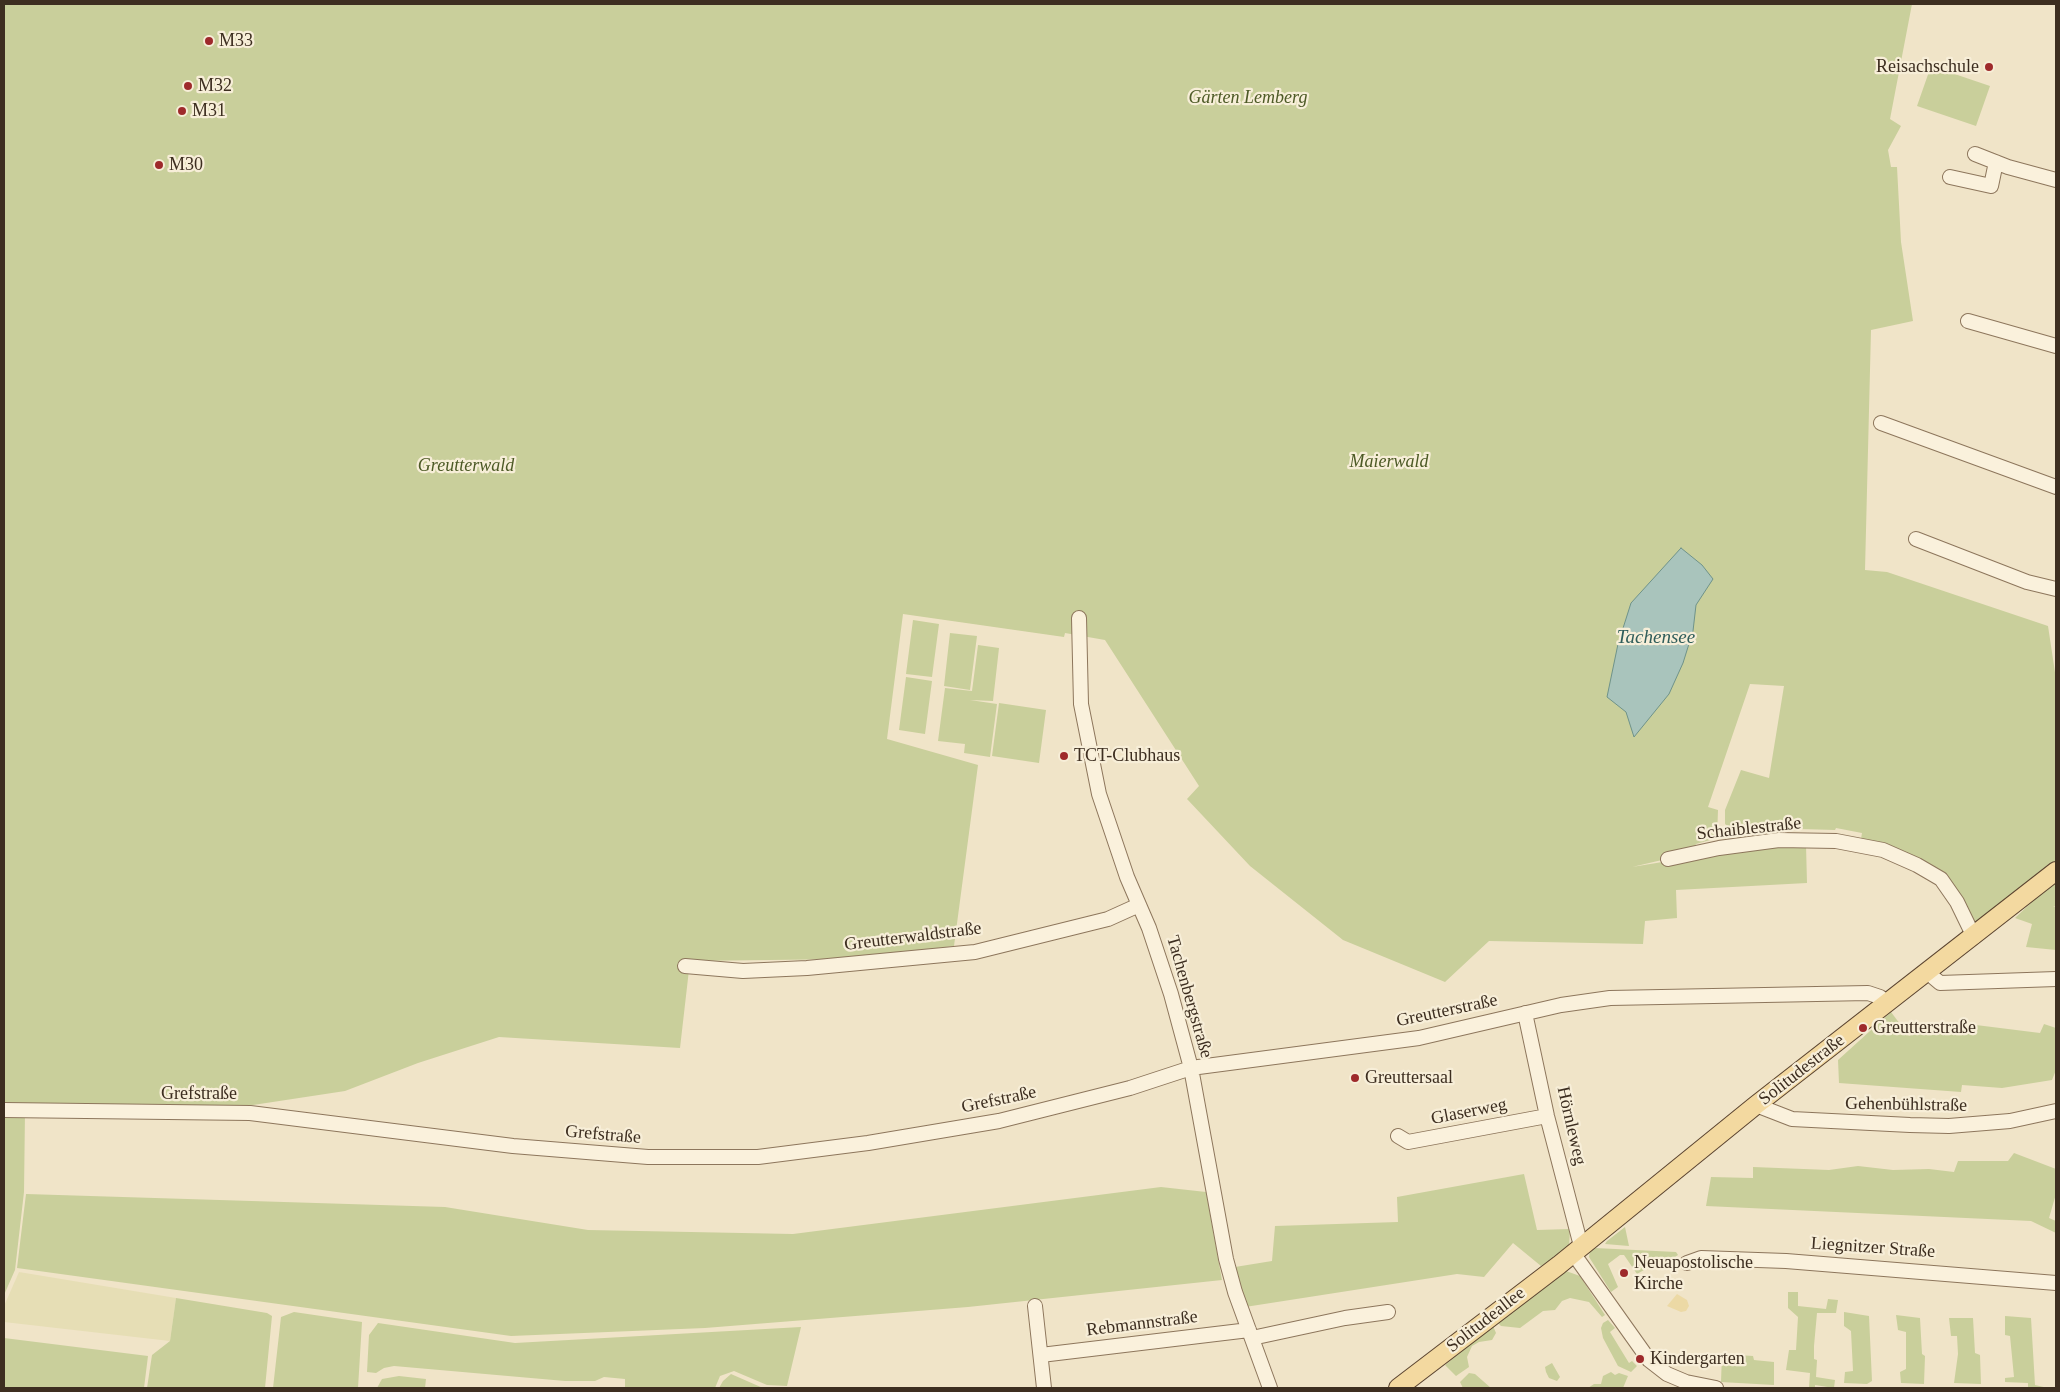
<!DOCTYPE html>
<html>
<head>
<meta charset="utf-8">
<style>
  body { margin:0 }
  #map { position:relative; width:2060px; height:1392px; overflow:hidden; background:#f0e4c8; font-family:"Times New Roman",serif }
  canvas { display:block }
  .frame { position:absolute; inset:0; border:5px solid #3d2e20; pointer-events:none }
</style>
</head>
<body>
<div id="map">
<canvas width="2060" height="1392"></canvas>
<div class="frame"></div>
</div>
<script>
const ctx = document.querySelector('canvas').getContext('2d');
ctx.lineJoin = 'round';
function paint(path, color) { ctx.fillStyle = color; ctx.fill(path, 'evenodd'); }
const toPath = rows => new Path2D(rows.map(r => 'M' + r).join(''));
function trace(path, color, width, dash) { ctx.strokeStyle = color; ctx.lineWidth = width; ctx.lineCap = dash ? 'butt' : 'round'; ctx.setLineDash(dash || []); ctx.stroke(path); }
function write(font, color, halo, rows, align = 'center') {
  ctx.font = font + ' "Times New Roman",serif'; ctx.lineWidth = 4.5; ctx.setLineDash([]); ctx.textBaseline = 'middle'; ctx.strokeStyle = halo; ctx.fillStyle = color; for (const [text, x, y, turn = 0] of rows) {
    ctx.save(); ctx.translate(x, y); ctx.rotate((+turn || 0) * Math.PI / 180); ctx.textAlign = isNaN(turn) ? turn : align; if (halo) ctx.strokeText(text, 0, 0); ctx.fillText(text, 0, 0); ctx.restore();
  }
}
paint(toPath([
  [19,1272,176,1298,170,1341,4,1322,4,1306]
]), '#e6deb5');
paint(toPath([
  [4,4,1912,4,1890,119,1901,126,1888,150,1891,167,1897,167,1901,242,1913,321,1871,330,1865,570,1887,572,2048,626,2056,679,2056,906,2053,906,2056,907,2056,950,2026,947,2032,924,2015,918,2034,900,2025,897,1974,937,1941,879,1861,839,1862,833,1836,828,1835,830,1729,827,1725,824,1725,810,1741,770,1769,778,1784,686,1750,684,1708,807,1718,810,1717,838,1696,844,1692,853,1632,867,1717,853,1806,845,1807,883,1676,890,1677,918,1645,921,1643,944,1489,941,1445,982,1343,940,1250,866,1187,799,1199,786,1105,640,1065,633,1064,637,903,614,887,739,978,765,954,946,849,959,690,961,680,1048,499,1037,418,1063,345,1091,253,1105,22,1105,25,1112,24,1192,15,1270,4,1295],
  [1931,66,1990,86,1976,126,1917,106],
  [913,620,939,624,932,677,906,674],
  [950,633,977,636,970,690,944,686],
  [978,645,999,648,993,701,970,700,997,704,990,757,964,753,965,744,938,741,945,688,972,691],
  [906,677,932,681,925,734,899,730],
  [999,703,1046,710,1039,763,992,756],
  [1891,1012,1909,1036,1941,1025,1974,1027,1976,1025,2040,1033,2044,1024,2056,1028,2056,1070,2052,1080,2002,1088,1962,1085,1961,1092,1839,1083,1838,1060],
  [2014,1153,2056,1169,2056,1194,2049,1218,2056,1221,2056,1233,2031,1221,1706,1206,1711,1177,1753,1178,1753,1167,1829,1170,1858,1166,1893,1170,1929,1169,1954,1172,1958,1161,2008,1161],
  [1524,1174,1537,1230,1570,1229,1569,1248,1541,1266,1513,1243,1484,1277,1457,1274,1245,1307,1235,1267,1272,1261,1275,1226,1398,1222,1397,1197],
  [1161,1187,1206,1192,1222,1280,968,1307,705,1328,511,1336,17,1268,26,1194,445,1207,588,1230,793,1234],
  [1625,1227,1629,1246,1605,1244,1607,1241],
  [1595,1248,1676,1252,1678,1255,1667,1262,1663,1259,1637,1274,1624,1255,1620,1255,1608,1264,1618,1287,1611,1292,1589,1257,1590,1250],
  [1566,1271,1580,1276,1605,1315,1602,1317,1589,1302,1570,1298,1562,1301,1555,1310,1543,1311,1520,1328,1501,1326,1498,1323],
  [1788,1292,1798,1292,1798,1306,1826,1309,1828,1299,1838,1300,1836,1313,1817,1313,1814,1346,1814,1359,1817,1360,1816,1377,1835,1380,1834,1388,1815,1385,1815,1388,1809,1388,1810,1373,1786,1370,1789,1350,1796,1350,1798,1317,1788,1308],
  [176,1298,267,1313,272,1316,265,1388,147,1388,152,1355,170,1341],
  [294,1312,362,1322,358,1388,273,1388,281,1317],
  [1844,1312,1869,1316,1872,1381,1867,1384,1844,1383,1845,1372,1853,1371,1851,1331,1844,1326],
  [1896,1315,1920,1318,1922,1354,1925,1356,1924,1384,1901,1383,1900,1372,1906,1369,1906,1332,1898,1330],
  [2005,1316,2031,1318,2035,1385,2048,1388,2028,1388,2028,1383,2005,1382,2005,1378,2014,1377,2010,1336,2005,1335],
  [1949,1318,1973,1318,1975,1353,1980,1355,1981,1384,1954,1383,1958,1354,1957,1336,1951,1336],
  [1608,1320,1615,1328,1610,1332,1629,1363,1632,1361,1637,1366,1631,1372,1618,1366,1603,1338,1601,1328,1603,1323],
  [378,1323,515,1343,801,1327,787,1386,767,1385,734,1371,720,1376,715,1388,625,1388,625,1379,604,1377,595,1381,565,1381,394,1366,384,1368,376,1373,367,1372,369,1335],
  [1493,1326,1496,1333,1492,1340,1479,1342,1472,1346,1467,1357,1469,1367,1456,1376,1445,1365],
  [4,1338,148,1356,144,1388,4,1388],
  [1722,1354,1753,1356,1754,1360,1774,1362,1774,1385,1721,1382],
  [1552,1363,1560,1377,1557,1381,1549,1378,1546,1372,1545,1367],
  [1611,1372,1615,1375,1619,1373,1628,1376,1623,1388,1588,1388,1594,1384,1601,1384,1603,1376],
  [1469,1373,1475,1374,1491,1388,1463,1388,1460,1382],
  [731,1374,763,1388,719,1388,723,1381],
  [399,1376,426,1379,425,1388,377,1388,382,1379]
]), '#c9cf9b');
paint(toPath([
  [1677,1294,1687,1300,1689,1306,1686,1311,1681,1312,1667,1306]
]), '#ecd9a5');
const water = toPath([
  [1681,548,1702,565,1713,579,1696,605,1693,631,1683,663,1669,694,1634,737,1626,712,1607,697,1618,644,1631,603,1681,548]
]);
paint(water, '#a9c4bc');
trace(water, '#6f938a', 1);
const minor = toPath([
  [1975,154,2008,167,2056,180],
  [1950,177,1991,186,1996,162],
  [1968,321,2056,346],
  [1881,423,2056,487],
  [1916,539,2027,582,2056,589],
  [1079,618,1081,704,1099,794,1127,877,1149,928,1171,994,1191,1068,1226,1259,1235,1292,1270,1388],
  [1668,859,1719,848,1779,840,1836,841,1883,850,1917,865,1941,879,1957,902,1974,937],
  [685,966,743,971,807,968,975,952,1108,919,1139,905],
  [1927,972,1940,983,2056,979],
  [1525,1013,1547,1116,1581,1246],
  [1756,1105,1792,1119,1910,1125,1949,1126,2010,1121,2056,1111],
  [4,1110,250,1113,513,1146,648,1157,758,1157,868,1143,999,1121,1130,1088,1191,1068,1419,1038,1561,1005,1610,998,1868,993,1880,997,1888,1003],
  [1398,1136,1408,1142,1547,1116],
  [1573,1253,1649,1360,1667,1374,1686,1382,1716,1388],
  [1687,1263,1701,1258,1786,1261,2056,1283],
  [1035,1306,1044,1388],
  [1252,1338,1345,1318,1388,1312],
  [1041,1355,1249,1330]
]);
const major = toPath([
  [1398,1388,1559,1265,1756,1105,2056,871]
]);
trace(minor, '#8d765c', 16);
trace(major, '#5b4430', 20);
trace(minor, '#faf1dc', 14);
trace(major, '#f3d9a0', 18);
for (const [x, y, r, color] of [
  [209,41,5,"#9e2a2b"],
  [1989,67,5,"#9e2a2b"],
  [188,86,5,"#9e2a2b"],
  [182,111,5,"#9e2a2b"],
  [159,165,5,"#9e2a2b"],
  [1064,756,5,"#9e2a2b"],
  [1863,1028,5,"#9e2a2b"],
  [1355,1078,5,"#9e2a2b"],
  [1624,1273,5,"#9e2a2b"],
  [1640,1359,5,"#9e2a2b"]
]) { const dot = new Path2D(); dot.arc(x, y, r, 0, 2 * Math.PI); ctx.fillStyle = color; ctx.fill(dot); trace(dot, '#f7eed8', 2); }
write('18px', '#3d2e20', '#f7eed8', [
  ["M33",219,41],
  ["Reisachschule",1979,67,"right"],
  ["M32",198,86],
  ["M31",192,111],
  ["M30",169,165],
  ["TCT-Clubhaus",1074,756],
  ["Greutterstraße",1873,1028],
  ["Greuttersaal",1365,1078],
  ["Neuapostolische",1634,1263],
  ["Kirche",1634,1284],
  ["Kindergarten",1650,1359]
], 'left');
write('italic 18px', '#4d5a26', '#f7eed8', [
  ["Gärten Lemberg",1248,98],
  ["Maierwald",1389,462],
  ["Greutterwald",466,466]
]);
write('18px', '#3d2e20', '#f7eed8', [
  ["Schaiblestraße",1749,829,-6],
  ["Greutterwaldstraße",913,937,-7],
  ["Tachenbergstraße",1189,997,74],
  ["Greutterstraße",1447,1011,-12],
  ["Solitudestraße",1802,1070,-38],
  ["Grefstraße",199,1094],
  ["Grefstraße",999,1100,-12],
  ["Gehenbühlstraße",1906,1105,1],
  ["Glaserweg",1469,1112,-11],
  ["Hörnleweg",1571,1126,77],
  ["Grefstraße",603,1135,5],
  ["Liegnitzer Straße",1873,1248,4],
  ["Solitudeallee",1486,1320,-38],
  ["Rebmannstraße",1142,1324,-7]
]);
write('italic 19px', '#2f5d5a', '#f7eed8', [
  ["Tachensee",1656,638]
]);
</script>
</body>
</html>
